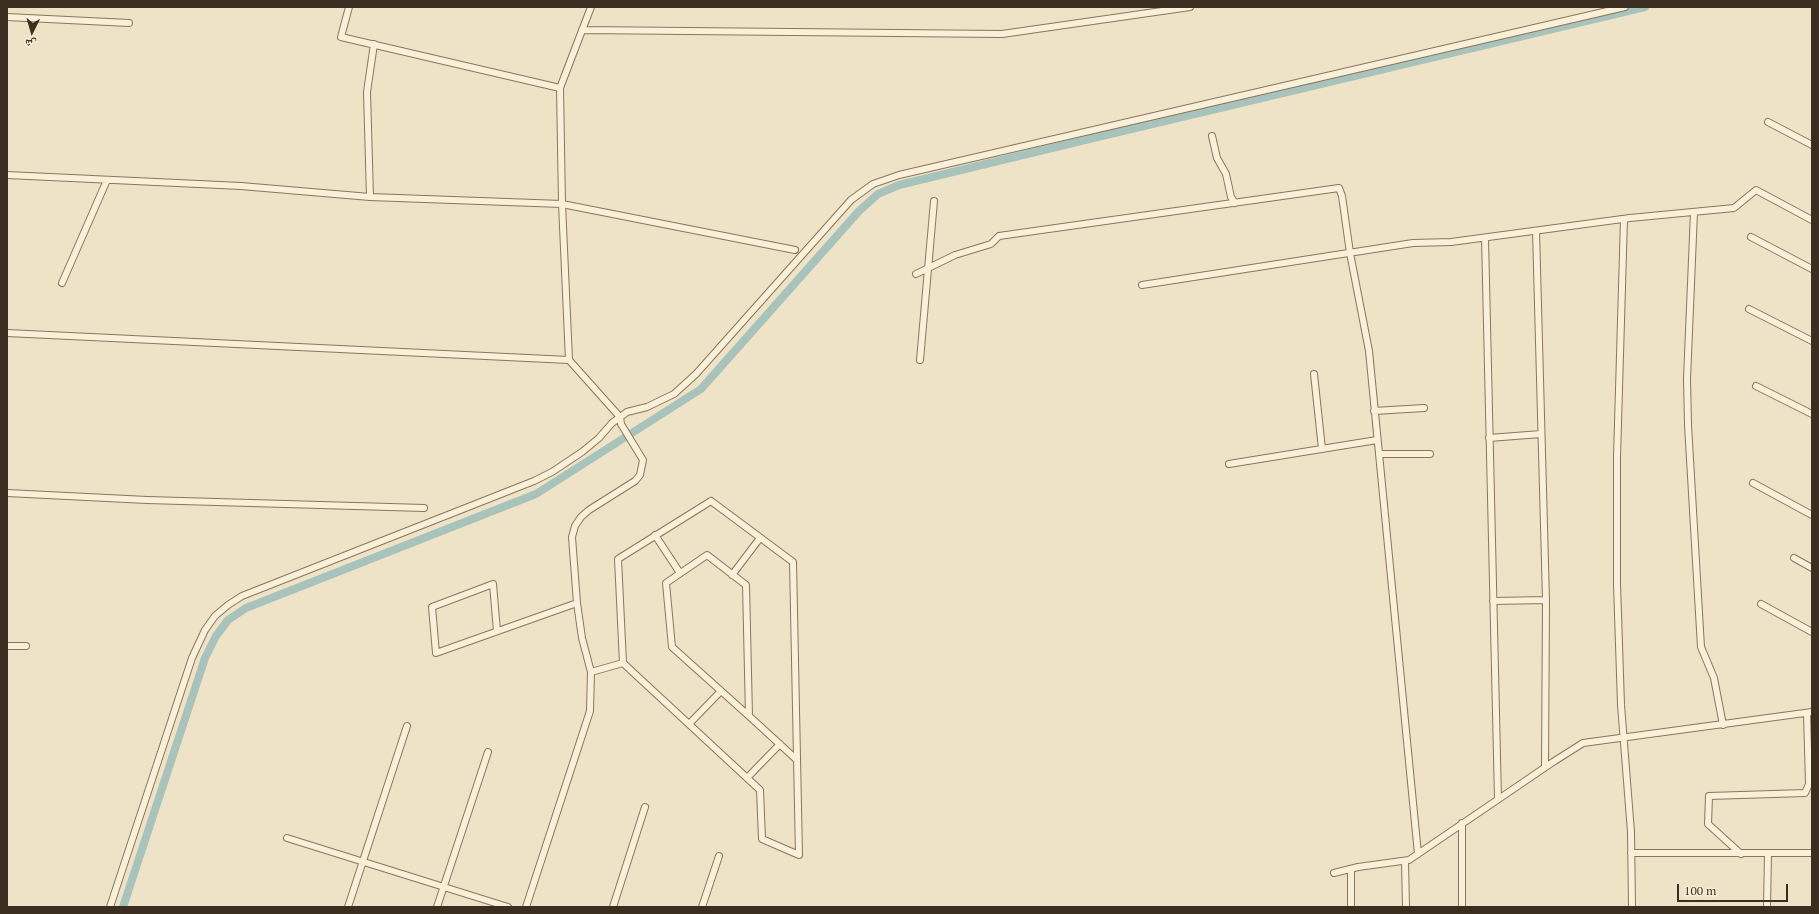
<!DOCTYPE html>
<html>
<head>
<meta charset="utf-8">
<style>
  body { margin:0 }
  #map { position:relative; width:1819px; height:914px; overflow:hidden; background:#efe3c7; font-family:"PT Serif","Noto Naskh Arabic",serif }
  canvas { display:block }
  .frame { position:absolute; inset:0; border:8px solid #3b2d1f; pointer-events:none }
  .north { position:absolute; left:12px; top:12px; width:40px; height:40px; -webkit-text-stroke:3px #f6edd6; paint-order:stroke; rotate:185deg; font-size:11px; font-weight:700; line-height:16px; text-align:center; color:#3b2d1f }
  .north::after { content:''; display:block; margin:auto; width:14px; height:18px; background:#3b2d1f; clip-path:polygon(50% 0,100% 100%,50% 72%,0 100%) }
  .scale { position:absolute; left:1677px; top:884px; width:111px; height:18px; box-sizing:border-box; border:2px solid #3b2d1f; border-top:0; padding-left:5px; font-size:12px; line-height:14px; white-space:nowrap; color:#3b2d1f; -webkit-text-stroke:3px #f6edd6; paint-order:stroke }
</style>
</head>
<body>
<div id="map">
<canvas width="1819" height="914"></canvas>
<div class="frame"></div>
<div class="north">ش</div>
<div class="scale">100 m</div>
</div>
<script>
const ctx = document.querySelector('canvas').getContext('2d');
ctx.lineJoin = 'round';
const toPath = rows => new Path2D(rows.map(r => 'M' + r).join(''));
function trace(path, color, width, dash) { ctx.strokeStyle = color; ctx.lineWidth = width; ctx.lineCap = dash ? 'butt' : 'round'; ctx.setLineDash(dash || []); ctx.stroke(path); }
trace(toPath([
  [123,907,205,658,216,636,228,620,246,608,536,494,701,389,859,211,878,194,899,185,1085,140,1645,7]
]), '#a8c3bb', 8);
const street = toPath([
  [349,7,341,37,560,88],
  [591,7,560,88,562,204,569,360,620,417,621,424,643,460,640,475,635,481,589,510,581,517,575,526,572,537,577,603,582,638,591,672],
  [7,17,129,23],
  [582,30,1002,34,1190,7],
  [1768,122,1812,145],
  [1212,136,1217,158,1226,174,1231,197,1235,203],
  [7,175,241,186,370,197,562,204,795,250],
  [370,197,367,92,374,44],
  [1694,212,1687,379,1688,425,1701,647,1714,678,1723,725],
  [1624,219,1617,457,1617,584,1621,705,1631,832,1632,907],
  [1536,231,1546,600,1545,767],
  [1751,237,1812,269],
  [1485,238,1498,799],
  [916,274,955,255,991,244,999,236,1339,188,1342,196,1350,253,1369,351,1418,854],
  [62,283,107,180],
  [1142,285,1413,243,1451,242,1630,218,1734,208,1756,190,1812,220],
  [1749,309,1812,341],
  [7,333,569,360],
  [920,360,934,201],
  [1314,374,1322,449],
  [1756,386,1812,414],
  [1374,411,1424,408],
  [1489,438,1541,434],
  [1379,454,1430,454],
  [1229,464,1377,440],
  [1753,483,1812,515],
  [7,493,147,500,424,508],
  [711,501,793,562,799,855,762,839,760,790,623,663,618,559,711,501],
  [655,535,680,573],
  [1794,558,1812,568],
  [732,575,760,538],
  [1493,601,1546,600],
  [1761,604,1812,632],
  [497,631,493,584,432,607,436,653,577,603],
  [7,646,26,646],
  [1807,714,1809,784],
  [749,716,672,647,666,583,707,555,746,585,749,716,797,760],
  [689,724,721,691],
  [747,778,780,744],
  [1462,823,1462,907],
  [287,838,508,907],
  [1631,853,1812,853],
  [1741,854,1708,824,1709,796,1805,793,1809,784,1812,783],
  [1405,861,1406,907],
  [1351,869,1351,907],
  [1334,873,1358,867,1409,860,1553,762,1583,743,1812,712],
  [110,907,192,658,205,630,215,616,228,605,242,596,534,481,552,472,582,452,599,438,612,423,627,412,647,407,674,394,696,374,851,200,873,184,899,175,1625,7],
  [348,907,407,726],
  [437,907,488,752],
  [526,907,590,711,591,672,623,663],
  [613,907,645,807],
  [702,907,719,856],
  [1767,907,1768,854]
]);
trace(street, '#8b755c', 8);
trace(street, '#f9f0da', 6);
</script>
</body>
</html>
